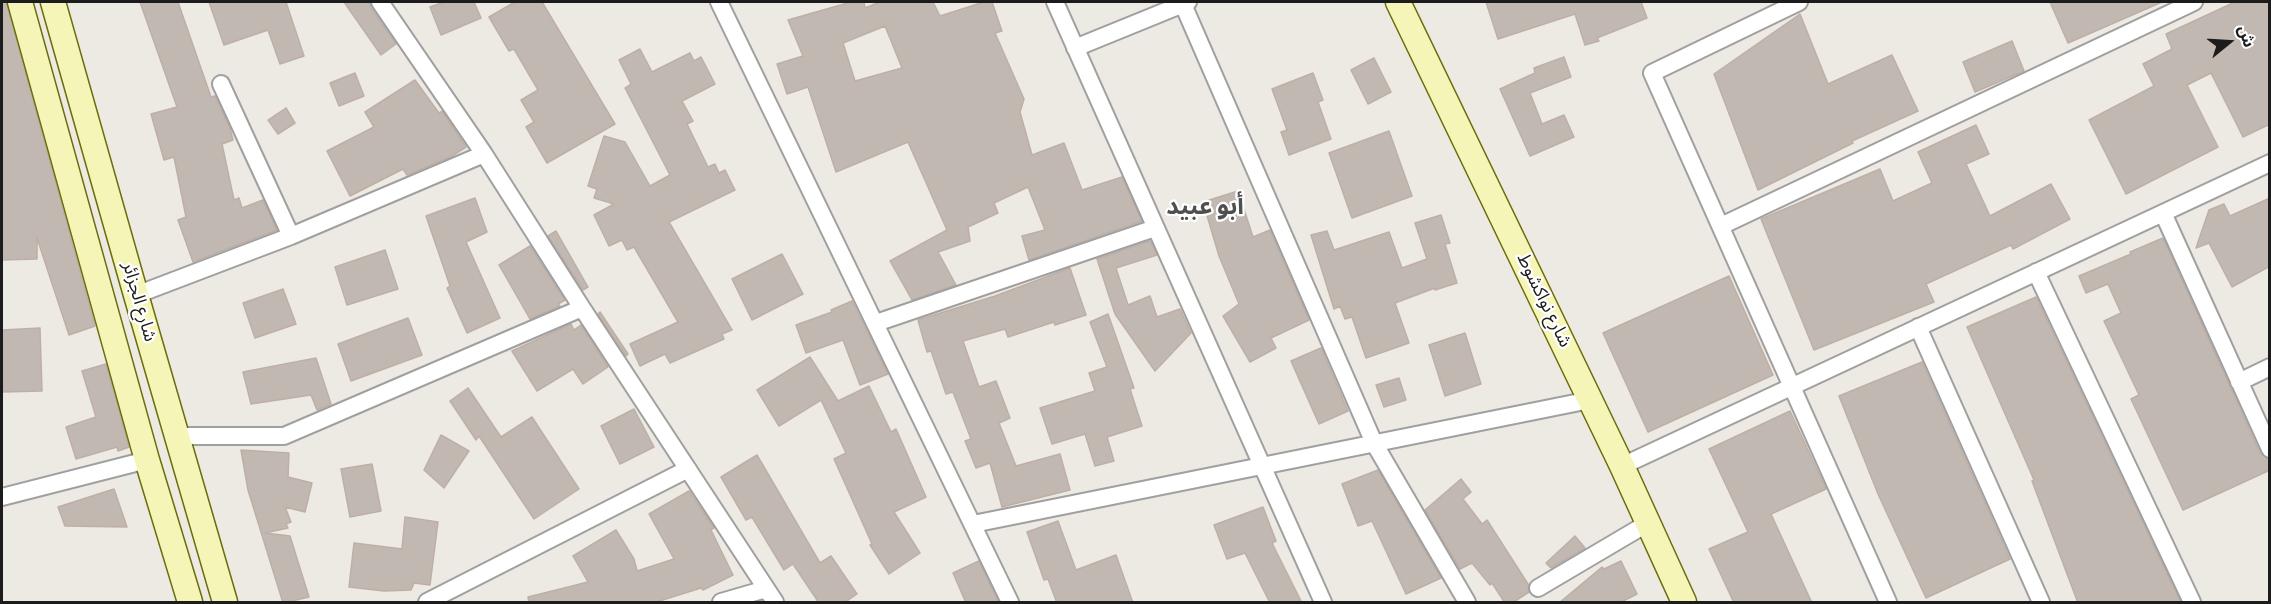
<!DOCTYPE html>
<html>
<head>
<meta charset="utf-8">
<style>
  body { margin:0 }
  #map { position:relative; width:2271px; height:604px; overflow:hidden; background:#ede9e3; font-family:"Source Sans 3","Noto Sans Arabic",sans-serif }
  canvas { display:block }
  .frame { position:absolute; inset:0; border:3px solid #1c1c1c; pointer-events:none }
  .north { position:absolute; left:2199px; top:12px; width:60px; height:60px; -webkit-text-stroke:4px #fff; paint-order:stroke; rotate:72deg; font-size:16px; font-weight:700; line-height:24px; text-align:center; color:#1c1c1c }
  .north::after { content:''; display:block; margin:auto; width:21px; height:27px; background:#1c1c1c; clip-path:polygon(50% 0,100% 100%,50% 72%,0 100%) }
</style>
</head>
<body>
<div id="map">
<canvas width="2271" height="604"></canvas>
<div class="frame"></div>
<div class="north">ش</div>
</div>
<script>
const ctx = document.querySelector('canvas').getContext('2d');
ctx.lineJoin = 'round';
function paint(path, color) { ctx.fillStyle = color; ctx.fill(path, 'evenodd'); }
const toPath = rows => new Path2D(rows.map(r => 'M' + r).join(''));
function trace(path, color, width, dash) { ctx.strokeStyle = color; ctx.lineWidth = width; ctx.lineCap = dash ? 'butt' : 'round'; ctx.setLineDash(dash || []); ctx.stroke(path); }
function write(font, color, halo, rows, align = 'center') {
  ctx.font = font + ' "Source Sans 3","Noto Sans Arabic",sans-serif'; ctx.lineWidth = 4.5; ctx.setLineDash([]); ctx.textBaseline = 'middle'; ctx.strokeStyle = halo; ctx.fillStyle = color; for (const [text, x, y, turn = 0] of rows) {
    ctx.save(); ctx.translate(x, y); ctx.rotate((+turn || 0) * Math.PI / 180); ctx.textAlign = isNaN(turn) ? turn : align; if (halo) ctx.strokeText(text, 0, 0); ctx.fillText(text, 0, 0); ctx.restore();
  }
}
const building = toPath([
  [2,2,6,2,95,326,69,335,37,238,37,259,2,260,2,2],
  [140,2,178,2,211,97,215,96,230,128,233,140,222,144,234,200,239,198,242,208,263,200,277,230,193,262,178,220,186,217,174,157,164,160,151,114,177,107,140,2],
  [209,2,286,2,304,56,280,64,268,30,224,45,209,2],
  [344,2,370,2,371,8,396,44,381,55,344,2],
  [444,2,474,2,481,18,441,35,430,7,444,2],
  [515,2,542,2,615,124,547,163,526,127,534,122,521,100,538,90,514,49,509,51,489,17,515,2],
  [851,2,864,2,865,8,880,2,933,2,940,16,984,2,992,2,1002,31,995,33,1024,99,1020,112,1032,155,1064,143,1082,190,1122,177,1142,221,1029,260,1022,236,1045,230,1028,187,994,203,998,213,968,227,970,241,938,252,956,285,912,300,890,261,947,230,908,142,836,172,808,87,787,94,777,64,803,56,788,20,851,2],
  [885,26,902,68,855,81,843,43,885,26],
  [1486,2,1641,2,1647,18,1597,38,1599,41,1585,45,1575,14,1498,39,1486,2],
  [2050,2,2162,2,2068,43,2050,2],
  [2235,2,2270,2,2270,124,2243,137,2211,73,2187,85,2218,147,2126,194,2089,120,2154,86,2143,64,2172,49,2166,34,2235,2],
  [1800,14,1828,84,1892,55,1918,111,1852,141,1853,143,1758,190,1714,74,1800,14],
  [2012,41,2024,71,1975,92,1963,62,2012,41],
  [640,49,652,72,690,53,694,61,701,57,715,84,682,101,693,121,687,124,708,167,715,164,719,173,725,170,735,190,669,222,732,330,722,334,724,339,670,363,665,354,640,366,630,344,678,322,634,247,627,250,622,240,609,246,594,215,614,204,594,198,597,189,588,186,604,136,625,142,650,186,670,175,625,88,631,84,619,60,640,49],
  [1564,57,1571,77,1530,93,1542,124,1564,115,1574,137,1530,156,1500,89,1535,73,1534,68,1564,57],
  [1374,58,1391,92,1368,104,1351,70,1374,58],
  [355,73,364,96,339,106,330,83,355,73],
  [1313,73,1323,100,1318,102,1331,139,1289,155,1281,132,1287,130,1272,89,1313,73],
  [415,80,439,113,442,111,466,147,452,156,407,175,403,169,350,196,327,151,374,127,365,112,415,80],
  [286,108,295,123,278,134,268,120,286,108],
  [1976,125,1989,154,1966,164,1990,216,2051,184,2070,219,2013,249,2011,245,1926,284,1934,302,1814,350,1761,219,1880,169,1893,201,1932,183,1918,152,1976,125],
  [1389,131,1412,196,1352,218,1329,153,1389,131],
  [1238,191,1253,237,1270,230,1309,320,1271,338,1276,348,1250,362,1223,316,1239,304,1219,256,1203,202,1238,191],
  [475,198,487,232,466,242,500,318,467,333,447,288,450,286,426,216,475,198],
  [2270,198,2270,266,2232,287,2209,243,2196,248,2209,210,2224,204,2230,216,2270,198],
  [1441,215,1450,243,1445,244,1457,283,1435,290,1435,288,1395,303,1409,343,1366,358,1352,317,1345,319,1340,306,1334,309,1311,235,1327,231,1334,250,1389,232,1402,268,1427,259,1415,223,1441,215],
  [556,231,588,287,583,290,548,236,556,231],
  [2163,238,2260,453,2270,459,2270,470,2183,510,2131,399,2139,395,2104,321,2121,313,2108,284,2086,293,2079,276,2131,254,2130,252,2163,238],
  [1150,241,1157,255,1116,268,1128,305,1150,296,1157,317,1180,309,1191,333,1155,371,1115,314,1097,259,1150,241],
  [530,246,565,300,558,304,560,306,530,319,499,265,530,246],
  [385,250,398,289,347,305,335,267,385,250],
  [782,254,803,294,752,320,732,279,782,254],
  [1070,268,1086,315,1055,325,1054,322,1008,337,1005,329,963,341,979,387,996,381,1010,418,999,423,1016,466,1060,454,1070,490,1002,507,990,463,976,468,965,441,971,439,953,392,946,394,931,351,927,352,918,320,995,296,1070,268],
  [1729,276,1773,375,1648,432,1603,333,1729,276],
  [283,289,296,324,255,338,243,303,283,289],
  [2036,297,2181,603,2078,603,2032,481,2034,480,1967,327,2036,297],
  [852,301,888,374,860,385,843,340,806,353,796,325,832,312,831,310,852,301],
  [600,312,628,354,626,356,598,314,600,312],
  [1108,314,1134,388,1130,389,1142,426,1107,437,1114,461,1095,466,1085,434,1052,444,1040,408,1095,391,1089,373,1107,367,1090,322,1108,314],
  [408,318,422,355,351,381,338,344,408,318],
  [571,324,574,330,581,325,608,367,583,384,573,369,537,391,512,351,571,324],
  [40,328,42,391,2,392,2,330,40,328],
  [1465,333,1481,384,1445,396,1429,345,1465,333],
  [1321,348,1348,411,1319,424,1291,361,1321,348],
  [810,357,838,401,869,386,891,432,896,429,926,497,894,512,920,553,889,574,870,545,872,544,834,459,846,453,821,400,779,426,757,390,810,357],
  [316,358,331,404,317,410,311,395,251,404,243,372,316,358],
  [1922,362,2010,559,1926,598,1878,494,1839,396,1922,362],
  [106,364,129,447,118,451,117,447,76,459,66,427,96,417,82,371,106,364],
  [1399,378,1406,400,1384,407,1376,385,1399,378],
  [468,388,501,437,532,417,579,489,534,519,479,436,476,440,450,401,468,388],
  [634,409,654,447,620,464,601,426,634,409],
  [1790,411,1826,489,1771,514,1812,603,1734,603,1709,549,1748,532,1709,449,1790,411],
  [441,435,469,451,444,488,424,470,441,435],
  [241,450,289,453,288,477,312,483,305,512,285,507,291,522,286,524,288,528,265,533,290,536,309,597,283,603,248,490,241,450],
  [757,455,820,563,831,556,857,594,844,603,819,603,793,564,784,570,752,517,746,520,721,477,757,455],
  [372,464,381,511,350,517,341,469,372,464],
  [1378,470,1441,578,1406,594,1372,521,1358,526,1342,484,1378,470],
  [1461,479,1471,492,1463,499,1482,524,1487,520,1528,584,1529,592,1512,603,1505,603,1492,583,1490,585,1472,563,1460,569,1425,510,1461,479],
  [114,489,127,527,65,526,58,507,114,489],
  [689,491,714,528,711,530,733,575,703,590,701,588,653,603,529,603,528,597,588,582,573,556,616,530,634,559,637,571,674,559,649,514,689,491],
  [1263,507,1276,541,1272,543,1302,603,1270,603,1245,553,1227,559,1214,525,1263,507],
  [405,517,438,522,430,585,414,583,411,590,384,591,349,587,354,543,402,549,405,517],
  [1058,521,1076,570,1116,555,1133,603,1057,603,1048,579,1044,580,1027,532,1058,521],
  [1575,536,1585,548,1551,568,1546,563,1575,536],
  [979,561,999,603,966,603,953,573,979,561],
  [1621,561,1637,594,1619,603,1559,603,1602,567,1604,569,1621,561]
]);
paint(building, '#c2b8b2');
trace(building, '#beafa6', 1.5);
const street = toPath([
  [380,2,484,154,582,308,775,602],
  [719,2,1010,602],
  [1055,2,1323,602],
  [1182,2,1374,443,1467,602],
  [1799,2,1652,73,1888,602],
  [1075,48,1188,2],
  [221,84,291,236],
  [2163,213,2270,449],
  [1721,226,2194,2],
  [2036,272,2192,602],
  [136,295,291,236,484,154],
  [876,323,1155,228],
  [1918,327,2041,602],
  [2239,382,2270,367],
  [176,436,284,436,582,308],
  [1622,466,2270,163],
  [2,497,147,460],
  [973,524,1590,400],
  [1538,588,1648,523],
  [427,602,688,469],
  [721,602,766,589]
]);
const secondary = toPath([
  [20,2,147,460,190,602],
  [53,2,136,295,225,602],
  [1398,2,1622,466,1684,602]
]);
trace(street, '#a0a0a0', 20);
trace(secondary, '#6a6d0a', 27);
trace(street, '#fff', 16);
trace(secondary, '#f6f5b8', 24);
write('18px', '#1c1c1c', '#fff', [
  ["شارع نواكشوط",1543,301,64],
  ["شارع الجزائر",138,302,74]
]);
write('bold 24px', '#4f4f4f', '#fff', [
  ["أبو عبيد",1205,209]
]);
</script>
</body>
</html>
